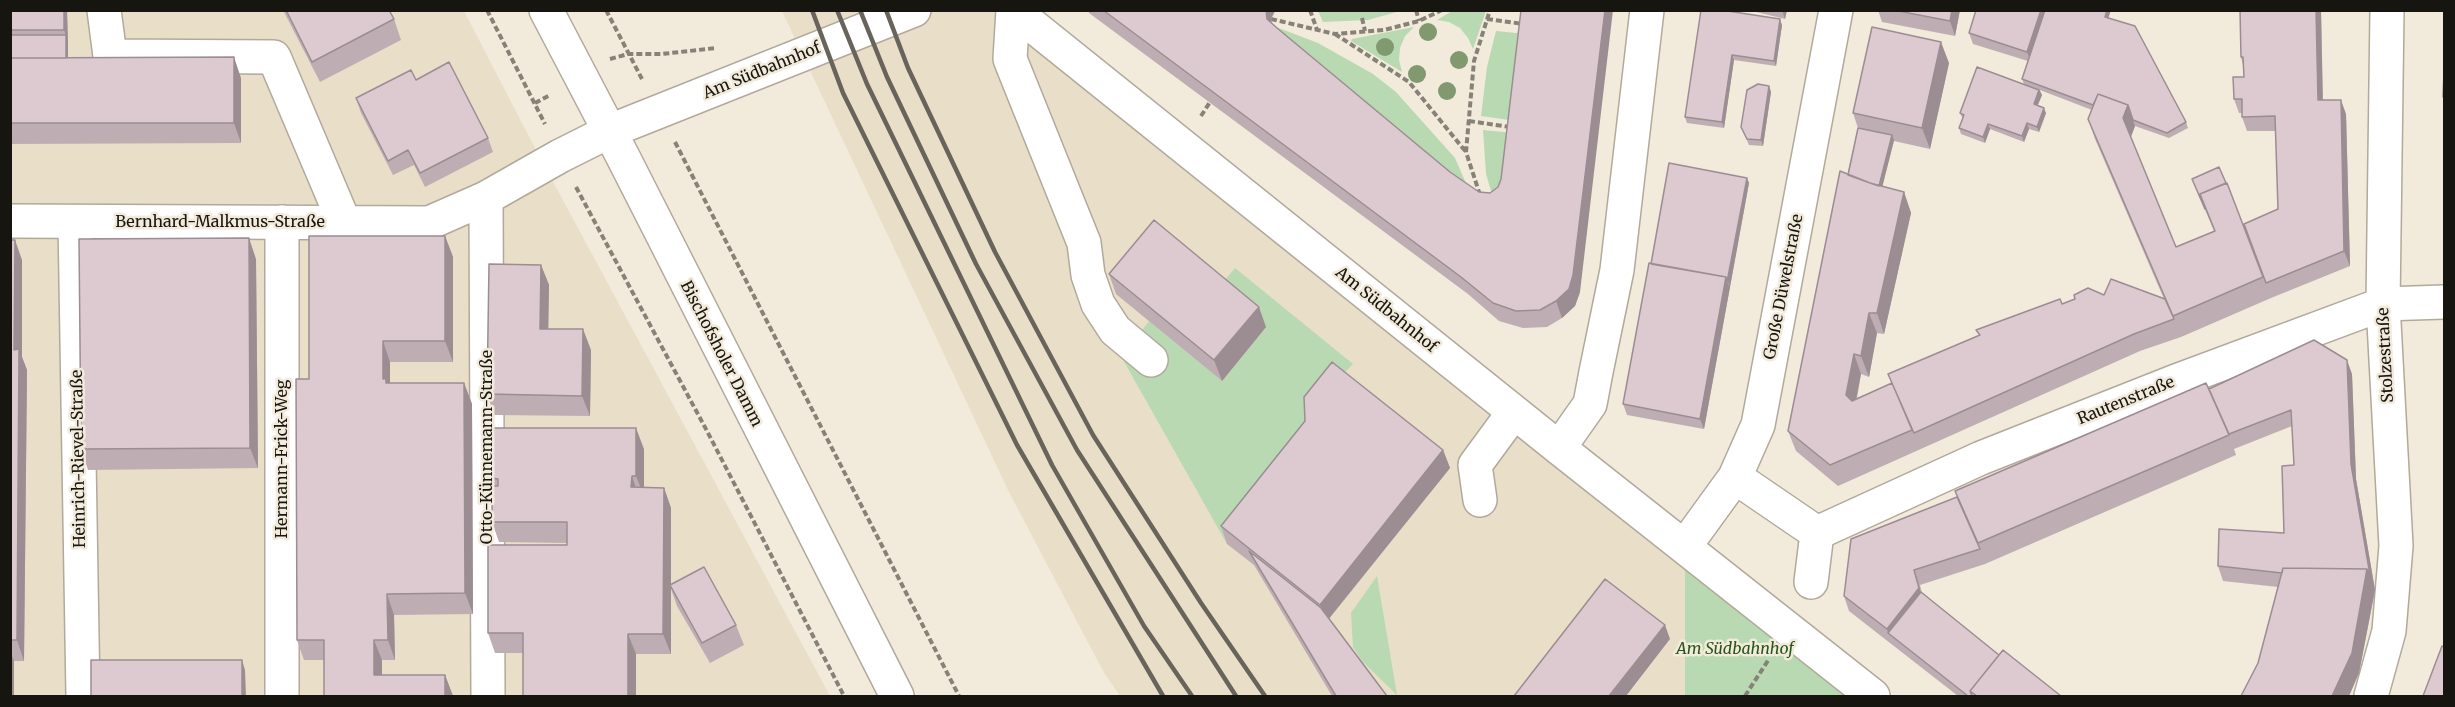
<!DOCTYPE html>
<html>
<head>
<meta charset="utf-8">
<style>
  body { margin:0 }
  #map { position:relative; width:2455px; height:707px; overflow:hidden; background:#f2eada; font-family:Merriweather,serif }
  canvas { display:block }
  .frame { position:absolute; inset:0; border:12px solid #17150f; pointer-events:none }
</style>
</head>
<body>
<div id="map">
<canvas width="2455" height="707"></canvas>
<div class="frame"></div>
</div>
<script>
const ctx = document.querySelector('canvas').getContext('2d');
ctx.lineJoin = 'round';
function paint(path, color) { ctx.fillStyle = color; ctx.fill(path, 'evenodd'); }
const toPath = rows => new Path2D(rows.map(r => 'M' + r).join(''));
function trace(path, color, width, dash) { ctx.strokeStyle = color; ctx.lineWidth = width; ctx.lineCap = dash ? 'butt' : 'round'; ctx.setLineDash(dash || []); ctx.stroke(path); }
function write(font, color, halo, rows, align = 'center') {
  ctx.font = font + ' Merriweather,serif'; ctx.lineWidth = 5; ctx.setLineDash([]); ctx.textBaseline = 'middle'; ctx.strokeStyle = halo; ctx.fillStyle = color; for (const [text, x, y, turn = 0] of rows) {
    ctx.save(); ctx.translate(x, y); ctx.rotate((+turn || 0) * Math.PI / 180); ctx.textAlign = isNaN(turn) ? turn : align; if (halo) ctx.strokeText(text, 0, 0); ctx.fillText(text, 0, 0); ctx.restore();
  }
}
paint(toPath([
  [10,11,464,11,537,152,830,696,11,696],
  [782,11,1013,11,1685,546,1685,696,1120,696,1103,671,1008,490]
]), '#e9dec8');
paint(toPath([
  [1318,11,1318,10,1400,11,1368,20,1323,22],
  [1452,11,1486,11,1473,49,1468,38,1460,28,1449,22,1437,20],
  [1271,25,1318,43,1373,74,1396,92,1455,158,1475,204],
  [1414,27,1405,36,1400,48,1399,60,1402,72,1351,41,1352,39],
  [1496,31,1526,34,1516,121,1481,116,1487,67],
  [1483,130,1514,133,1495,204,1486,174],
  [1235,268,1353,364,1338,379,1311,439,1227,544,1122,358,1149,321,1222,381,1218,288],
  [1685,546,1873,696,1685,696],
  [1377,576,1397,695,1362,661,1353,647,1351,613]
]), '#b9d9b2');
const minor = toPath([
  [104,10,110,56,274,57,344,222],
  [1013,10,1559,448,1873,696],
  [1013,10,1010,59,1084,243,1088,275,1098,304,1115,330,1151,360],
  [486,198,488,696],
  [10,221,429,223,486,198,560,156,610,131,914,10],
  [75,222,83,696],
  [1559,448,1590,404,1596,372,1617,270,1647,10],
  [1735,477,1817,533,1811,582],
  [1480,500,1475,465,1514,412],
  [1817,533,1981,458,2176,381,2383,304,2444,302],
  [1685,546,1735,477,1758,425,1836,10],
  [282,696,282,222],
  [2371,696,2389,631,2396,546,2383,304,2387,10]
]);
const major = toPath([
  [546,10,622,155,897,696]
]);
trace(minor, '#b1a99b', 36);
trace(major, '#b1a99b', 36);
trace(toPath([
  [487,10,545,124],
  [606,10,642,79],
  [1310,10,1317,30],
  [1416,10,1419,21],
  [1362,18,1365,31],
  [1271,19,1335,34,1384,30,1419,21,1442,10],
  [1487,19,1524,24],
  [1335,34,1409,82,1466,152],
  [610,59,628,54,662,54,716,48],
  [535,103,550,95],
  [1201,116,1212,99],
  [1469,121,1510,127],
  [675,142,959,696],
  [576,187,707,431,844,696],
  [1480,195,1466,152,1474,61,1490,10],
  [1745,696,1769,659]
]), '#878277', 4, [6, 3]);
trace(minor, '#fff', 33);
trace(major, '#fff', 33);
trace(toPath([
  [812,10,843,93,1017,445,1163,696],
  [837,10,867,84,1052,465,1144,626,1192,696],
  [860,10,887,77,976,264,1077,450,1236,696],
  [886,10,908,68,995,252,1093,435,1201,603,1265,696]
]), '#69645b', 4.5);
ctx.fillStyle = '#81996f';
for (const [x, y] of [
  [1428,32],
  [1385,47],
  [1459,60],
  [1417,74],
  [1447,91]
]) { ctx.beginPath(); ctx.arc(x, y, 9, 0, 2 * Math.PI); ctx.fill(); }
paint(toPath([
  [10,10,67,10,68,58,241,78,241,143,10,144],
  [283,10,389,10,394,19,401,40,320,82],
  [1088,10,1276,10,1271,19,1272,23,1580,292,1575,306,1562,318,1547,327,1523,328,1499,321,1468,294,1089,13],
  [1701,10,1782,25,1776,66,1734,60,1724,128,1687,123,1685,117],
  [1748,10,1787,10,1785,19],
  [1878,10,1960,10,1955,36,1882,22],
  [2240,10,2321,10,2323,100,2346,114,2350,266,2271,298,2181,337,2140,351,1838,486,1796,451,1788,431,1858,128,1853,113,1949,63,1930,149,1894,141,1882,187,1904,192,1911,213,1884,334,1877,333,1869,377,1861,374,1857,398,1892,384,1888,374,1979,335,1976,330,2062,304,2104,295,2164,299,2095,139,2088,119,2092,110,2040,90,2042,95,2038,105,2046,113,2039,132,2029,129,2024,142,1990,129,1985,143,1961,134,1959,128,1963,119,1960,113,2024,84,2022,79,2028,61,1973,44,1969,33,2108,18,2186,122,2188,128,2169,138,2135,126,2131,137,2176,247,2214,231,2194,184,2261,270,2278,209,2276,131,2247,131,2242,117,2242,113,2239,113,2234,99,2244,77,2243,65,2241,57],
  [416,80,488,138,493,152,425,187,414,165,393,175,361,113,356,98],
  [1769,86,1771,92,1763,146,1749,145,1741,127],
  [1747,178,1749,183,1704,429,1627,415,1623,404,1651,263],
  [445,236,453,257,453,362,390,362,390,383,464,383,472,404,473,614,394,615,395,660,382,660,382,675,445,675,453,696,324,696,324,660,304,660,297,640,309,379],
  [10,240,22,260,22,357,27,370,24,661,14,661,10,696],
  [256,259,258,468,88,470,81,449],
  [541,265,549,285,548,329,591,350,590,416,494,415,487,394],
  [1109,274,1266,327,1222,381,1116,294],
  [2352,374,2356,479,2375,590,2359,673,2349,696,2241,696,2258,663,2278,587,2223,581,2218,566,2284,533,2294,465,2292,426,2234,449,2236,455,1985,564,1920,585,1922,593,1999,655,2061,696,1958,696,1849,611,1844,596,1957,497,2209,389],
  [644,449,644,488,664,488,671,508,671,584,736,625,744,645,710,663,677,606,671,589,671,654,636,654,636,696,523,696,523,653,495,653,488,633,567,545,567,543,499,542,492,522,495,486,492,478],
  [1443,450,1450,468,1329,619,1387,696,1332,696,1254,565,1227,544,1221,526]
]), '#beaeb3');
paint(toPath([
  [64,10,67,10,68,41,64,30],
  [1266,10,1275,10,1271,19,1273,36,1267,19],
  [1605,10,1613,10,1580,292,1575,306,1562,318,1556,301],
  [1782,10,1787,10,1785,19],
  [1952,10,1960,10,1955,36,1950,21],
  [2041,10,2049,10,2031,62,2027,52],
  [2107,10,2111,10,2107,22,2105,17],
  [2316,10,2321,10,2323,115,2318,100],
  [1780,19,1782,25,1776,66,1774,61],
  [66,35,68,41,68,78,66,73],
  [1941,42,1949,63,1930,149,1922,128],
  [1732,55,1734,60,1724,128,1722,122],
  [234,57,241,78,241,143,234,123],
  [1769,86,1771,92,1763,146,1761,140],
  [2039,90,2042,95,2036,109,2034,104],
  [2341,100,2346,114,2350,266,2344,251],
  [2128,105,2135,126,2130,139,2123,118],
  [2044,108,2046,113,2039,132,2037,127],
  [2027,123,2029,129,2024,142,2022,136],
  [1988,124,1990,129,1985,143,1983,137],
  [1892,135,1894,140,1878,204,1875,198],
  [1747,178,1749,183,1730,287,1727,282],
  [1904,192,1911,213,1884,334,1877,313],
  [445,236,453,257,453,362,445,341],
  [249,238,256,259,258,468,250,448],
  [15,240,22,260,22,357,27,370,24,661,17,640,14,350],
  [541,265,549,285,548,349,540,329],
  [1726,277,1730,287,1704,429,1700,419],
  [1259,307,1266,327,1222,381,1214,360],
  [1869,313,1877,333,1869,377,1861,356],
  [583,329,591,350,590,416,582,396],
  [383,341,390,362,390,389,383,379],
  [1854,354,1861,374,1853,415,1846,395],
  [2347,360,2352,374,2356,479,2375,590,2359,673,2349,696,2332,696,2351,464],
  [464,383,472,404,473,614,465,593],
  [636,428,644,449,644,496,636,476],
  [1443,450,1450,468,1326,622,1320,605],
  [632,476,639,497,631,487],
  [664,488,671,508,671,588,670,585,671,589,671,654,663,634],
  [1914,570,1924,603,1888,633,1887,629],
  [387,594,394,615,395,660,388,640],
  [1665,625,1670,639,1626,696,1609,696],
  [628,634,636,654,636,696,628,696],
  [374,640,382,660,382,696,374,675],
  [10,651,14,661,14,696,10,696],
  [242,660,245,670,246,696,242,696],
  [445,675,453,696,445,696]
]), '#9b8d92');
const building = toPath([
  [10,10,64,10,64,30,10,30,10,10],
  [286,10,389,10,394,19,312,62,286,10],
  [1103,10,1266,10,1267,19,1277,28,1450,172,1479,192,1490,193,1498,187,1501,179,1521,10,1605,10,1573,275,1569,289,1556,301,1540,310,1516,311,1493,303,1461,277,1103,10],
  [1701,10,1721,10,1780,19,1774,61,1732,55,1722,122,1685,117,1701,10],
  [1893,10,1952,10,1950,21,1893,10],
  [1976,10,2041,10,2027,52,1969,33,1976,10],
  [2045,10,2107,10,2105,17,2135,26,2186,122,2167,133,2133,120,2128,105,2098,94,2093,105,2022,79,2045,10],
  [2240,10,2316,10,2318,100,2341,100,2344,251,2266,283,2244,224,2278,209,2275,116,2242,117,2242,99,2234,99,2233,77,2244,77,2243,57,2241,57,2240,10],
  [1872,27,1941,42,1922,128,1853,113,1872,27],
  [10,35,66,35,66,58,10,58,10,35],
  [2445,47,2445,97,2443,97,2445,47],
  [234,57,234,123,10,123,10,58,234,57],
  [449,62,488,138,420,173,408,150,388,161,356,98,411,70,416,80,449,62],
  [1977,67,2039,90,2034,104,2044,108,2037,127,2027,123,2022,136,1988,124,1983,137,1959,128,1964,115,1960,113,1977,67],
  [1758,84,1769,86,1761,140,1747,139,1741,127,1747,90,1758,84],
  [2098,94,2128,105,2123,118,2176,247,2215,231,2200,194,2227,183,2263,277,2173,316,2088,119,2098,94],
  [1858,128,1892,135,1879,186,1870,183,1848,175,1858,128],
  [1669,163,1747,178,1727,282,1726,277,1651,264,1669,163],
  [2219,167,2226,183,2200,194,2205,209,2192,179,2219,167],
  [1840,171,1870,183,1904,192,1877,313,1869,313,1861,356,1854,354,1846,395,1852,401,1892,383,1912,430,1830,465,1788,431,1840,171],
  [1154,220,1259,307,1214,360,1109,274,1154,220],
  [309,236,445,236,445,341,383,341,383,379,386,378,386,383,464,383,465,593,387,594,388,640,374,640,374,675,445,675,445,696,324,696,324,640,297,640,296,379,309,379,309,236],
  [249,238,250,448,81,449,79,239,249,238],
  [10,240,15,240,14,350,19,349,17,640,10,640,10,240],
  [1649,263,1726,277,1700,419,1623,404,1649,263],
  [489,264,541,265,540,329,583,329,582,396,487,394,489,264],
  [2111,279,2165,299,2174,319,2134,334,1914,433,1888,374,1980,335,1976,330,2060,299,2062,304,2075,299,2074,295,2088,288,2104,295,2111,279],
  [2314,340,2347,360,2351,464,2370,575,2367,569,2283,568,2282,573,2218,566,2219,529,2284,533,2282,466,2294,465,2291,410,2229,434,2209,389,2314,340],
  [1332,362,1443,450,1320,605,1221,526,1305,421,1304,397,1332,362],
  [2206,383,2229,435,1978,543,1955,491,2206,383],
  [492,428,636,428,636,476,632,476,631,487,664,488,663,634,628,634,628,696,523,696,523,633,488,633,488,545,567,545,567,522,492,522,492,486,498,486,498,479,492,478,492,428],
  [1957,497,1980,549,1914,570,1919,588,1887,629,1844,596,1851,539,1957,497],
  [1249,551,1321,608,1387,696,1336,696,1249,551],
  [704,567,736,625,702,643,670,585,704,567],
  [2283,568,2367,569,2352,653,2332,696,2241,696,2258,663,2283,568],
  [1605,579,1665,625,1609,696,1514,696,1605,579],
  [1921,592,1999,655,1970,691,1972,696,1968,696,1888,633,1921,592],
  [2442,646,2445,647,2445,696,2423,696,2442,646],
  [2003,650,2061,696,1977,696,1970,691,2003,650],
  [91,660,242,660,242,696,91,696,91,660]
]);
paint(building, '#ddcad0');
trace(building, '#9b8d92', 1.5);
write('16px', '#17150f', '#f2eada', [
  ["Am Südbahnhof",762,71,-22],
  ["Bernhard-Malkmus-Straße",220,222],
  ["Große Düwelstraße",1784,287,-79],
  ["Am Südbahnhof",1386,310,39],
  ["Bischofsholer Damm",721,354,63],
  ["Stolzestraße",2386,355,-93],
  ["Rautenstraße",2126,401,-22],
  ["Otto-Künnemann-Straße",487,447,-90],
  ["Heinrich-Rievel-Straße",79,459,-91],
  ["Hermann-Frick-Weg",282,459,-90]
]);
write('italic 16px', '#255618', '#f2eada', [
  ["Am Südbahnhof",1735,649]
]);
</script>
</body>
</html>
